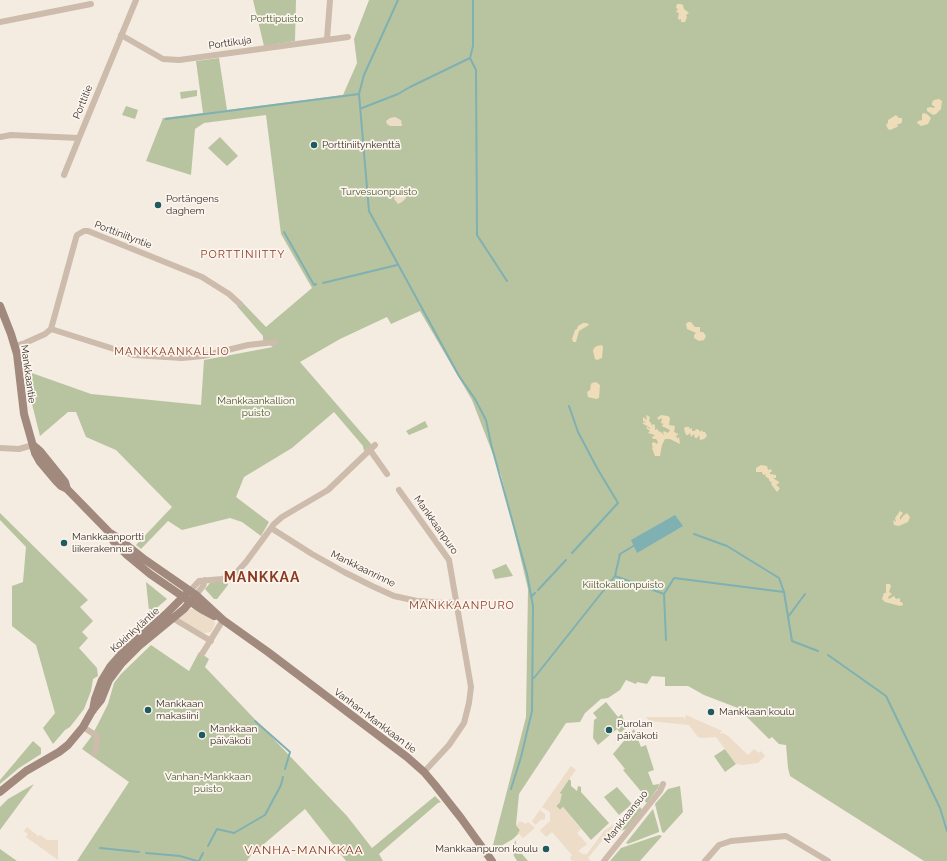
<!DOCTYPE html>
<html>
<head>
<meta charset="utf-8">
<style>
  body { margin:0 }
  canvas { display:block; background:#f4ebe1 }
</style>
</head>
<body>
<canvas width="947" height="861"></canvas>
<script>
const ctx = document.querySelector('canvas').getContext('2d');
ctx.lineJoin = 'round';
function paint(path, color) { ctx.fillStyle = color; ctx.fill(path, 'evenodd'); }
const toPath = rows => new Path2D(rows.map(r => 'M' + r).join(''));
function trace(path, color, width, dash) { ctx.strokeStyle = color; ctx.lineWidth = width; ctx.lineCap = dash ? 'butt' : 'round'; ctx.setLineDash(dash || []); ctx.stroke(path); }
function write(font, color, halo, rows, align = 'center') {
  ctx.font = font + ' Raleway,sans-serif'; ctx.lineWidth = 3.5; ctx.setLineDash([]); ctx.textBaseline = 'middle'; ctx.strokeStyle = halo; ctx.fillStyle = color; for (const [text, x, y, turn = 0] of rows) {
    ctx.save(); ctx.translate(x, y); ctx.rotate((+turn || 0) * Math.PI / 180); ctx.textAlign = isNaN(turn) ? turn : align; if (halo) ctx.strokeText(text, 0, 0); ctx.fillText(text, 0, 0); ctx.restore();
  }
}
paint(toPath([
  [253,0,296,0,295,41,264,46],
  [369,0,947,0,947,861,924,861,790,776,788,768,786,745,779,744,772,737,769,739,738,708,704,695,688,686,665,686,665,677,652,676,647,684,637,682,636,684,626,680,620,690,608,698,601,699,585,713,580,722,566,723,519,794,516,825,520,830,519,833,513,839,496,849,492,849,526,717,528,589,501,475,472,400,420,311,391,324,387,317,340,339,300,362,372,445,364,451,363,446,334,412,292,448,244,477,236,497,269,522,261,536,242,522,230,518,182,530,168,521,141,549,136,545,172,507,116,450,86,437,76,412,68,412,40,436,31,400,33,400,29,372,91,394,201,405,204,360,273,347,263,341,263,336,237,306,242,302,266,327,312,288,281,234,266,115,204,123,195,129,191,175,146,161,163,118,203,113,196,61,219,58,227,110,343,95,357,63,354,39],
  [197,90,197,96,181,99,180,92],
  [126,106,138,110,135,119,122,115],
  [220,137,238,156,227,166,208,148],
  [425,421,428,427,409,435,406,431],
  [0,513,88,600,80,607,93,621,82,632,88,638,79,648,97,668,98,676,93,679,91,691,84,709,70,727,65,730,53,744,43,728,55,713,36,645,12,626,12,586,23,582,26,547,0,520],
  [506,564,513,576,495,579,492,570],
  [225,580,228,582,228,585,217,599,214,599,205,589,210,583],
  [146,582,167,599,152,612,149,611],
  [191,613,196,614,200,617,196,623,190,622,184,619,188,614],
  [151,645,189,671,199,652,209,659,205,667,347,816,372,848,435,796,441,802,438,803,379,854,383,861,346,861,305,809,251,855,247,861,77,861,129,782,82,749,91,737,98,724,108,704,114,683,121,674],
  [606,702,618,717,622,714,626,728,620,733,617,729,598,745,593,738,594,720,597,718,593,713],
  [634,729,641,747,646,745,654,770,648,772,653,785,659,784,658,788,647,803,641,798,644,795,623,770,625,769,613,754],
  [33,741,41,748,41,754,19,768,0,784,0,780],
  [725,749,736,764,725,772,714,756],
  [569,779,571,781,571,786,577,791,578,786,581,787,581,792,609,823,591,840,563,807,560,810,556,806,560,802,559,794],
  [34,784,0,830,0,807,8,799],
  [680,786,683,812,664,833,662,832,655,804,668,789],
  [617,787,632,804,619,815,604,797],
  [637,805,641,808,642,810,626,829,621,831,616,827],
  [653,809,659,830,659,832,628,844,626,843],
  [659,835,662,836,640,861,610,861,621,848],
  [516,840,516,847,528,861,517,861,514,856,512,847],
  [0,849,17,861,0,861]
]), '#b8c4a0');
paint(toPath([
  [677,4,681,4,683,5,684,9,689,13,686,15,687,17,685,22,681,22,681,19,679,20,678,18,679,13,676,12,678,9,676,8],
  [939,99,942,101,941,109,936,114,933,115,927,111,927,108,930,107,934,108,935,107,932,105,932,102,934,100],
  [923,113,927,114,931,118,928,124,921,126,917,123,918,121,922,120,922,115],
  [896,115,899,118,902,118,902,122,900,124,897,124,898,126,897,127,890,130,888,129,886,125,888,123,888,120],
  [688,322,691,322,695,327,700,327,700,332,703,332,706,336,704,340,699,341,694,338,694,335,696,333,687,329,686,324],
  [583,323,587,323,589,325,579,331,576,342,573,342,572,339,575,330,577,329,578,326],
  [597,346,602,345,603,347,602,358,597,360,595,359,593,351,594,348],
  [596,382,600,385,599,398,596,399,588,397,587,392,590,390,591,384,592,383],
  [646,415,650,417,649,421,651,423,652,426,653,424,655,425,655,430,658,429,658,431,661,432,664,435,663,432,664,431,668,433,670,430,662,426,662,425,664,424,661,423,662,419,661,418,659,420,657,418,661,415,668,416,670,418,669,425,675,426,674,432,678,434,678,435,675,436,677,437,677,439,679,437,680,444,670,439,665,439,662,445,660,456,655,456,652,448,653,447,656,449,652,446,652,443,654,442,657,444,658,442,656,439,653,439,652,437,655,435,648,433,650,431,646,428,647,427,650,429,650,428,642,423,646,422,643,421,643,417,647,420],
  [685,427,689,427,690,429,692,428,692,431,695,431,696,429,699,430,700,432,702,430,703,432,705,432,707,436,704,439,700,440,699,435,697,438,695,438,694,434,691,437,690,433,688,435,686,435,684,429],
  [761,465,767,466,768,470,771,469,772,472,770,472,770,474,776,475,776,478,773,478,779,482,779,483,776,485,780,488,778,491,777,492,771,484,772,482,770,482,769,479,765,476,766,474,763,475,762,472,756,472,756,468],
  [900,511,903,513,900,517,900,520,903,516,907,513,910,517,908,522,899,526,894,525,893,520,896,522,895,518],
  [886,584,890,584,891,586,889,592,892,594,888,597,889,599,894,596,896,599,900,598,900,602,902,602,903,605,900,606,885,602,882,599,884,593,886,593]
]), '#efdcb8');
paint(toPath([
  [395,117,401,120,402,126,390,126,387,124,386,121,390,118],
  [400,190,404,192,406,198,402,202,398,204,394,199,395,195],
  [190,609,197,609,213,620,215,623,214,626,211,632,204,633,177,618],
  [686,715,722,731,720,733,722,734,723,733,728,736,748,755,754,749,759,753,761,751,765,756,758,763,743,765,736,764,716,737,701,738,698,737,689,725,649,721,646,717,684,717,684,719,685,719],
  [571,766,576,770,559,793,562,794,560,802,556,806,560,810,563,807,581,829,577,833,587,844,578,851,583,854,587,854,604,831,613,825,621,831,609,832,588,858,591,861,572,861,570,858,572,855,552,832,546,837,540,830,550,821,550,812,542,807],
  [540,810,545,814,545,819,543,820,542,819,535,825,532,821],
  [520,821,526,824,528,822,535,828,523,838,518,833,520,830,516,825],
  [27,827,38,836,40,835,47,840,58,840,58,860,26,837,28,834,24,831]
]), '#ecdcc8');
paint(toPath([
  [675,515,683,526,637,553,631,540]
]), '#7fb0b2');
trace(toPath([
  [398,0,364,75,359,94,369,211,448,356,459,376,475,399,486,420,491,444,527,574,533,606,532,711,521,757,511,789],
  [470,58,476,70,477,235,507,281],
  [362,108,398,94,410,87,470,58,473,46,473,0],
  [166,119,359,94],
  [284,232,314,285,316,284],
  [323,283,397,265],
  [569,406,578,432,597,468,618,503,572,553],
  [694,534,727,546,779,578,784,592,792,641,818,651],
  [615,576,664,594,666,640],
  [538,590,566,560],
  [664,594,674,578,784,592],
  [531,597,535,593],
  [788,617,805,594],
  [828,655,886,696,940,808,947,831],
  [534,678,615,576,620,554,635,545],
  [255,721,290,752,285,769],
  [208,846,217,829,234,833,265,815,281,785,283,777],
  [100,848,139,852],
  [146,853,180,856,197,861],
  [199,861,203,853]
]), '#7fb0b2', 2);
trace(toPath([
  [0,22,91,4],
  [121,35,163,59,179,60,348,37],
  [327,39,330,0],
  [0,137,11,135,79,138,136,0],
  [64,175,79,138],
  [51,329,133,355,182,358,203,356,248,345,275,342],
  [15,346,25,343,45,334,51,329,76,238,77,235,84,231,88,231,202,277,229,294,240,304],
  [0,448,19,449,33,445],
  [370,450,387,474],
  [399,490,449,560,471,687,469,703,464,723,449,745,424,772],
  [271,528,312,554,344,572,372,586,394,596,417,601,446,603,456,602],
  [190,591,199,581,222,579,235,574,246,562,274,524,282,517,328,490,375,445],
  [196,595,203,586,205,580],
  [169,616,211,641],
  [202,654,223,620],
  [83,727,97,736,96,748,94,754],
  [604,861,660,791,663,784],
  [705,861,719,845,731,841,786,836,828,861]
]), '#cdbbac', 6);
trace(toPath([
  [0,306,11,334,17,354,24,414,35,453,40,462,56,481,61,486,67,489],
  [33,445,40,451,65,482,67,489,108,531,114,542,127,555,150,574,201,609,214,616],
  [110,533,118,538,144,559,196,595,223,620,268,652,407,757,424,772,435,785,461,818,492,861],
  [93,710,95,699,102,680,110,667,124,651,166,614,186,594],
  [0,792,26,771,59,752,68,745,83,727,92,711,101,700,109,680,121,664,139,646,184,609,196,595]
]), '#a18a7d', 8);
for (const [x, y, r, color] of [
  [314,145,4,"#1f5a5e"],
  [158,205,4,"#1f5a5e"],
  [64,543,4,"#1f5a5e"],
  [148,710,4,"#1f5a5e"],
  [711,712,4,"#1f5a5e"],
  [609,730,4,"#1f5a5e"],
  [202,735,4,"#1f5a5e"],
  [546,849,4,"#1f5a5e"]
]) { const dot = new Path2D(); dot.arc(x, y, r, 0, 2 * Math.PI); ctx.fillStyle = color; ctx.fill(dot); trace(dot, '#fbf5ee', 1.5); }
write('10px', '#4a5a2e', '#fbf5ee', [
  ["Porttipuisto",277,19],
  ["Turvesuonpuisto",379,192],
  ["Mankkaankallion",256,401],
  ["puisto",256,413],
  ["Kiiltokallionpuisto",623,585],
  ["Vanhan-Mankkaan",208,777],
  ["puisto",208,789]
]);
write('10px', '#3b302b', '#fbf5ee', [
  ["Porttikuja",230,43,-8],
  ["Porttitie",83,102,-68],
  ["Porttiniityntie",123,235,21],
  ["Mankkaantie",28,374,82],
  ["Mankkaanpuro",436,525,55],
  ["Mankkaanrinne",363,569,26],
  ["Kokinkyläntie",135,630,-42],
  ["Vanhan-Mankkaan tie",375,721,37],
  ["Mankkaansuo",626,817,-52]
]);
write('10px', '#3b302b', '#fbf5ee', [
  ["Porttiniitynkenttä",322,145],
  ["Portängens",166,199],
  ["daghem",166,211],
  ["Mankkaanportti",72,537],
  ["liikerakennus",72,549],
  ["Mankkaan",156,704],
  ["makasiini",156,716],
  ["Mankkaan koulu",719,712],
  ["Purolan",617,724],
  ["päiväkoti",617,736],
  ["Mankkaan",210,729],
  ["päiväkoti",210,741],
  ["Mankkaanpuron koulu",538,849,"right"]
], 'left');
ctx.letterSpacing = '1px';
write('11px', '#8c3b22', '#fbf5ee', [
  ["PORTTINIITTY",243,255],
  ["MANKKAANKALLIO",172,352],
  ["MANKKAANPURO",462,606]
]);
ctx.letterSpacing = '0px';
ctx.letterSpacing = '1px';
write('12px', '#8c3b22', '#fbf5ee', [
  ["VANHA-MANKKAA",304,850]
]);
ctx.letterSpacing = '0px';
ctx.letterSpacing = '1px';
write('bold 14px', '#8c3b22', '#fbf5ee', [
  ["MANKKAA",262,578]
]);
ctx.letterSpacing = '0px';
</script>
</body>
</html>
